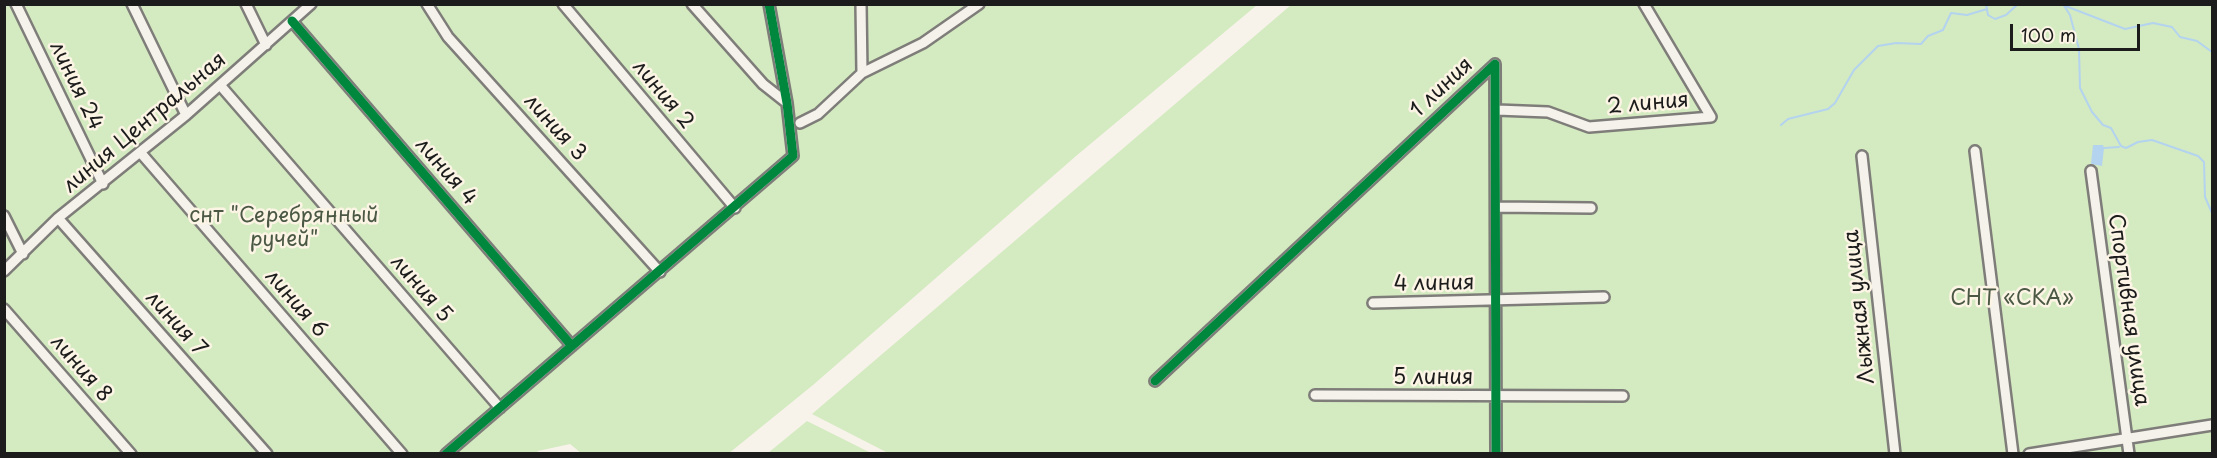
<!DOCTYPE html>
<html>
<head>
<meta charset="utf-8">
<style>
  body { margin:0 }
  #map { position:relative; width:2217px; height:458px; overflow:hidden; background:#f7f3ea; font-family:"Playpen Sans",sans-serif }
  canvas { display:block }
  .frame { position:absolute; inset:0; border:6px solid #1c1c1c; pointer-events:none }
  .scale { position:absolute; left:2010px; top:24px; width:130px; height:27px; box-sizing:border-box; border:3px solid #1c1c1c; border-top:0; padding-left:8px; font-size:18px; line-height:21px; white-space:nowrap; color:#1c1c1c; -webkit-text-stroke:4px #fcf5e5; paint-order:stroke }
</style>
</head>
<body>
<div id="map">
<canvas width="2217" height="458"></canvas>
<div class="frame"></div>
<div class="scale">100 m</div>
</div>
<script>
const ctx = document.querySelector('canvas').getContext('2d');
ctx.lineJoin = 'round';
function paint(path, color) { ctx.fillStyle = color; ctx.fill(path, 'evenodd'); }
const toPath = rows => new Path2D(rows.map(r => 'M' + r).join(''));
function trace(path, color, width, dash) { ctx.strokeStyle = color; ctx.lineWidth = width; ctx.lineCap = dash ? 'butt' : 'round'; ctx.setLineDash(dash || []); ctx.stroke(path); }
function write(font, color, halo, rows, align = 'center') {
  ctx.font = font + ' "Playpen Sans",sans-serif'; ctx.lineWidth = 5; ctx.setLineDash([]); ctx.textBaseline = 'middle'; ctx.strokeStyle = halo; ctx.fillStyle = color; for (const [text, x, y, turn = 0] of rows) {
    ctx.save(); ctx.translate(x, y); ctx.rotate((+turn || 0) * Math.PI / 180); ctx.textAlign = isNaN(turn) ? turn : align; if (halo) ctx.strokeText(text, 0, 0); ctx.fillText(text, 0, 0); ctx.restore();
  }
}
paint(toPath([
  [4,5,1257,5,1076,156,813,385,728,454,581,453,570,444,538,451,536,454,5,453],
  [1291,5,2212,5,2212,453,890,454,812,414],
  [807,421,871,453,768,453]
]), '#d4eac1');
paint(toPath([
  [2093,145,2103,145,2104,148,2102,166,2091,164]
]), '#b3d3ef');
trace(toPath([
  [1986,4,1988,15,1995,19,2006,15,2018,4],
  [2063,4,2070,15,2079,49,2080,88,2092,112,2103,125,2111,128,2121,146,2126,148,2138,142,2152,140,2198,156,2204,162,2205,197,2212,213],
  [2063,5,2125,29,2153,23,2172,27,2180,37,2197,41,2212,52],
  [1781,125,1788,119,1828,109,1835,103,1854,70,1878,46,1896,43,1921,44,1928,36,1943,30,1951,13,1967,15,1987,9],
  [2104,148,2119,147]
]), '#b3d3ef', 2);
const street = toPath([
  [16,4,103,184],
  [132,4,186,115],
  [246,4,266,45],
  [427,4,448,37,660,272],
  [563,4,735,208],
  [692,4,763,84,787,103],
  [861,4,862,73],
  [292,21,572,346],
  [220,85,500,408],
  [1497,110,1548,112,1589,127,1711,117,1644,4],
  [800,123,818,114,862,73,923,43,979,4],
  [1975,151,2013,454],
  [140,152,402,454],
  [1862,156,1895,454],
  [2091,171,2129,454],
  [1496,207,1591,208],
  [4,216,23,254],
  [58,218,267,454],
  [4,271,58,218,186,115,311,4],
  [1373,303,1604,297],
  [4,309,131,454],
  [1155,381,1495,64,1496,454],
  [1315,395,1623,396],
  [446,454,793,156,787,103,769,4],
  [2029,454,2212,425]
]);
trace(street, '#7f7d79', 14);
trace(street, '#f5f2ec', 9);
trace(toPath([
  [292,21,572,346],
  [1155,381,1495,64,1496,454],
  [446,454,793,156,787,103,769,4]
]), '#00873e', 9);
write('21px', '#1c1c1c', '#fcf5e5', [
  ["линия 24",76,86,64],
  ["1 линия",1442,88,-43],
  ["линия 2",663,95,50],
  ["2 линия",1648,104,-5],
  ["линия Центральная",145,123,-40],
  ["линия 3",555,128,48],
  ["линия 4",446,172,49],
  ["4 линия",1434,284,-1],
  ["линия 5",421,289,49],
  ["линия 6",296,304,49],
  ["Лыжная улица",1860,307,-96],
  ["Спортивная улица",2128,310,82],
  ["линия 7",176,324,48],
  ["линия 8",81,369,49],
  ["5 линия",1433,378]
]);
write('21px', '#4a5844', '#fcf5e5', [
  ["снт \"Серебрянный",284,216],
  ["ручей\"",284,240],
  ["СНТ «СКА»",2012,299]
]);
</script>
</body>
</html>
